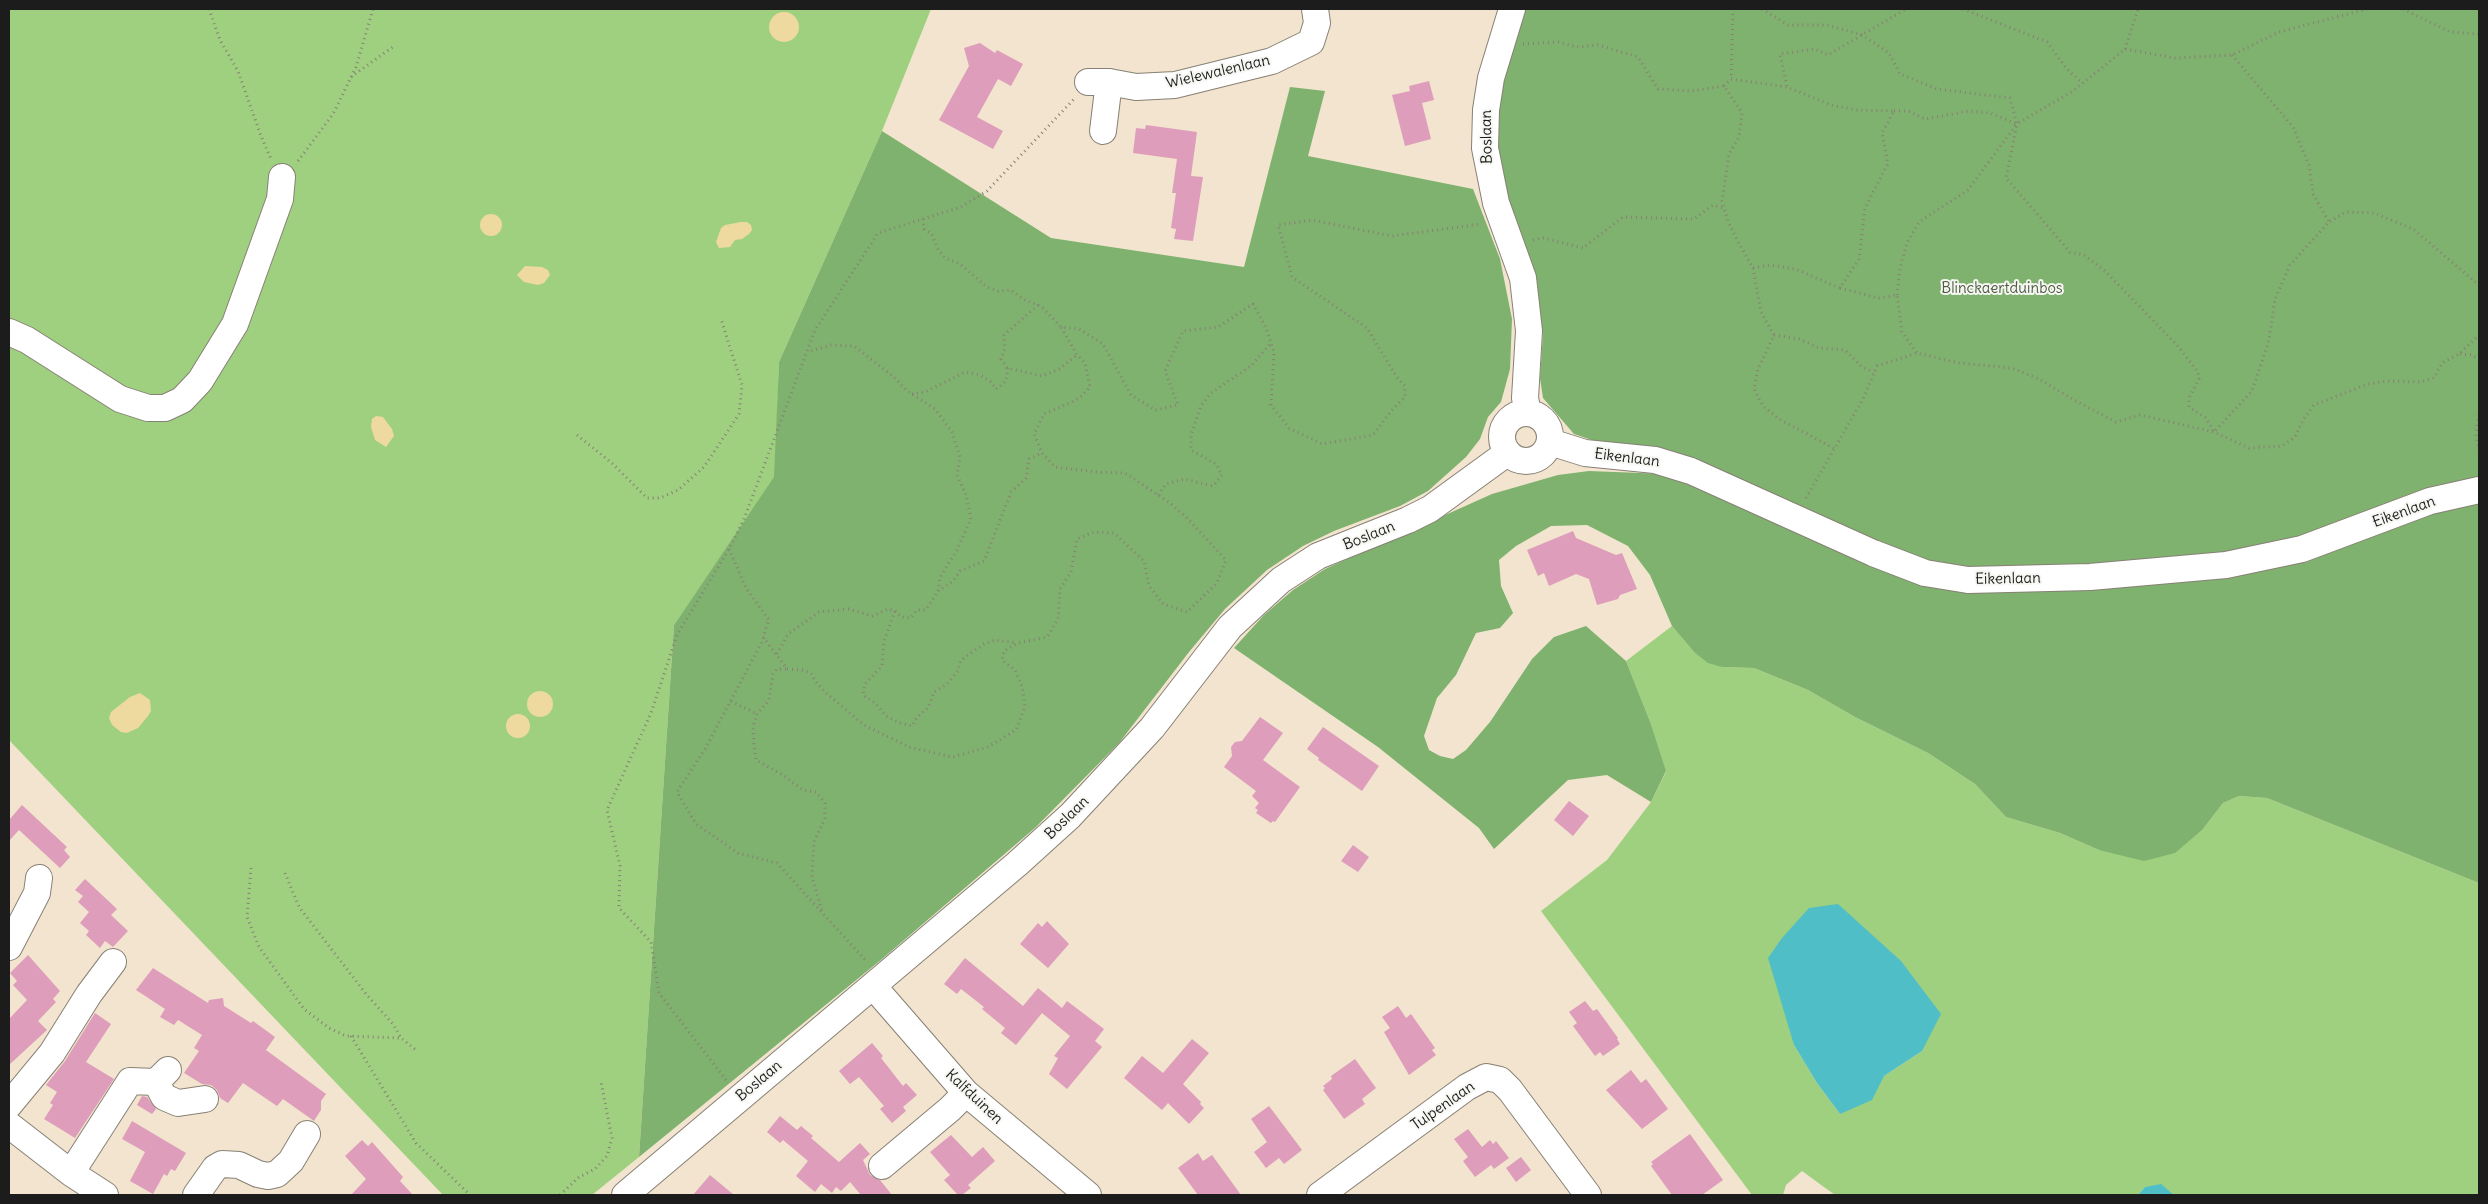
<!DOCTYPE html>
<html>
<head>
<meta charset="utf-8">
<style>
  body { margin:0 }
  #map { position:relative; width:2488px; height:1204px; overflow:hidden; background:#f2e4ce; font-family:Delius,sans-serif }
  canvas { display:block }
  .frame { position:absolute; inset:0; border:10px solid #1c1c1c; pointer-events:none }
</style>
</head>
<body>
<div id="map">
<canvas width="2488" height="1204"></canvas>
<div class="frame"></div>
</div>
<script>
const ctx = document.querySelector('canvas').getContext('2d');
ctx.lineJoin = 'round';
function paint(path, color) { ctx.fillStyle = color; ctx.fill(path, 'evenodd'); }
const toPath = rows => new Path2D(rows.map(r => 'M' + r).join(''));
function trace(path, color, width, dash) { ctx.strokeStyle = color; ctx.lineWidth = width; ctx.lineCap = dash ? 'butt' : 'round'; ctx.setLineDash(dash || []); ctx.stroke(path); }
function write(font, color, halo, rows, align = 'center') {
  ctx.font = font + ' Delius,sans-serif'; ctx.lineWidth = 4; ctx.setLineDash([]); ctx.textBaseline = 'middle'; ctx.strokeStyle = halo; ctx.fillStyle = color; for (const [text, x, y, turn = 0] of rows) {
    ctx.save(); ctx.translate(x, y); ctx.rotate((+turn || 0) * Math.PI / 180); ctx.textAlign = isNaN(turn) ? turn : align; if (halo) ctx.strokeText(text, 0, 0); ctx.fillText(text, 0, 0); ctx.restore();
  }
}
paint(toPath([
  [9,9,931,9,882,131,779,362,775,477,674,625,639,1157,592,1195,443,1195,9,740],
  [1672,626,1694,652,1722,667,1754,668,1808,690,1855,717,1928,753,1975,784,2006,817,2060,833,2099,850,2203,829,2223,803,2239,796,2267,798,2479,883,2479,1195,2174,1195,2161,1185,2145,1187,2138,1195,1835,1195,1802,1171,1786,1185,1783,1195,1752,1195,1541,911,1607,860,1651,802,1666,772,1651,724,1626,661],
  [1794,1045,1922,1051,1884,1076,1840,1114,1817,1083]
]), '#9fd080');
paint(toPath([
  [1524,9,2479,9,2479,477,2343,524,2266,548,2230,555,2003,570,1928,563,1658,450,1592,440,1574,434,1543,398,1540,378,1543,334,1536,279,1523,238,1507,200,1498,150,1498,117,1505,70],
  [1290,87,1325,91,1308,156,1473,189,1500,259,1512,319,1510,369,1501,402,1488,417,1480,439,1466,457,1428,491,1400,506,1334,531,1303,546,1267,570,1225,609,1189,652,1119,743,1036,827,882,959,639,1157,674,625,774,477,779,362,882,131,1051,238,1244,267],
  [1589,471,1667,474,1914,583,1964,591,2012,592,2095,587,2479,495,2479,883,2267,798,2239,796,2223,803,2203,829,2175,853,2144,861,2099,850,2060,833,2006,817,1975,784,1928,753,1855,717,1808,690,1754,668,1722,667,1708,663,1694,652,1672,626,1650,575,1628,546,1587,525,1551,526,1516,546,1499,560,1501,586,1513,613,1500,628,1476,633,1456,675,1437,698,1424,736,1429,750,1440,756,1453,759,1466,750,1490,722,1532,659,1554,637,1586,626,1626,661,1651,724,1666,771,1651,802,1607,775,1568,780,1494,849,1479,828,1378,747,1234,648,1264,615,1293,590,1325,569,1492,494,1558,475]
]), '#7fb26e');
paint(toPath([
  '769 27a15 15 0 1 1 30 0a15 15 0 1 1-30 0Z',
  '480 225a11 11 0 1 1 22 0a11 11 0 1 1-22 0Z',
  [741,222,747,222,751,225,752,230,749,234,742,239,735,240,730,247,719,248,716,242,721,228,725,225],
  [525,266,542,267,548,270,550,275,544,283,538,285,524,282,517,275],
  [376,416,383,417,392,429,394,436,386,447,375,440,371,427,372,419],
  '527 704a13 13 0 1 1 26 0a13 13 0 1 1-26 0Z',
  [140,693,150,700,151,711,148,716,138,728,127,733,121,732,112,725,109,718,111,712,130,697],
  '506 726a12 12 0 1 1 24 0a12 12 0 1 1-24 0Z'
]), '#eeda9e');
paint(toPath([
  [1838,904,1901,961,1941,1014,1922,1051,1884,1076,1872,1100,1840,1114,1817,1083,1794,1045,1768,958,1782,938,1809,908],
  [2161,1184,2174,1195,2138,1195,2145,1187]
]), '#4fbec6');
paint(toPath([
  [980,43,995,53,997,50,1023,64,1011,86,998,79,977,117,1003,131,993,149,939,120,969,66,964,48],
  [1429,81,1434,100,1422,103,1431,139,1405,146,1392,95,1410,91,1409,86],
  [1146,125,1197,132,1191,176,1203,177,1193,241,1174,239,1176,229,1171,228,1176,193,1172,193,1177,159,1133,153,1136,128,1145,129],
  [1573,531,1576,538,1616,555,1622,553,1637,589,1620,595,1618,599,1597,605,1589,579,1576,574,1549,586,1544,573,1538,576,1527,550],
  [1260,717,1283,733,1263,760,1300,787,1275,822,1273,821,1271,823,1256,813,1258,810,1255,808,1259,803,1252,796,1256,791,1224,767,1232,756,1231,747,1235,742,1242,741],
  [1323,727,1379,766,1362,791,1318,760,1319,758,1307,749],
  [1569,801,1589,816,1573,836,1554,820],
  [22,805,67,847,64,850,70,857,60,868,19,830,9,841,9,820],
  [1353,845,1369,857,1358,872,1341,861],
  [85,879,117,909,111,915,128,931,113,947,105,941,100,948,86,935,89,931,80,923,89,912,78,902,83,896,75,890],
  [1047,921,1069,944,1048,968,1020,944,1038,923,1042,927],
  [28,955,60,991,53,999,56,1002,38,1021,47,1030,9,1065,9,1019,27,1000,13,985,17,981,10,973],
  [965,958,1023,1006,1038,988,1062,1008,1067,1001,1104,1029,1095,1041,1102,1047,1067,1089,1049,1074,1058,1058,1054,1056,1070,1036,1042,1013,1016,1045,1001,1033,1005,1028,982,1009,984,1007,961,989,957,994,944,984],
  [153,968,208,1003,209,1000,223,998,224,1006,251,1023,253,1021,275,1037,266,1050,326,1094,321,1101,321,1110,314,1121,283,1099,277,1106,243,1083,228,1103,220,1098,217,1090,211,1085,202,1084,184,1073,199,1051,194,1048,202,1035,178,1020,174,1025,160,1017,165,1009,136,990],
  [1585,1001,1593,1011,1597,1009,1618,1038,1617,1039,1620,1044,1603,1056,1600,1052,1595,1056,1573,1026,1577,1023,1569,1012],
  [1398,1006,1406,1018,1411,1014,1435,1048,1432,1050,1436,1055,1409,1075,1384,1032,1390,1028,1382,1017],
  [95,1013,111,1024,86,1062,114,1079,75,1138,44,1119,53,1105,50,1103,57,1092,46,1085,65,1061],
  [1192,1039,1209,1053,1183,1084,1201,1102,1200,1104,1204,1108,1189,1124,1168,1103,1162,1110,1124,1078,1142,1056,1163,1073],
  [872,1043,883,1056,881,1058,903,1086,906,1083,917,1095,903,1107,906,1111,892,1123,880,1109,884,1106,859,1077,850,1084,839,1071],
  [1355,1059,1376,1088,1362,1099,1365,1104,1344,1119,1323,1090,1325,1088,1323,1086,1332,1079,1331,1076],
  [1631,1070,1641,1083,1646,1079,1668,1109,1642,1129,1606,1090],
  [142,1096,147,1097,156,1109,152,1114,137,1105],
  [1269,1106,1302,1150,1284,1164,1279,1158,1266,1168,1254,1152,1267,1142,1251,1119],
  [780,1116,797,1130,801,1126,813,1136,811,1138,839,1162,860,1143,870,1154,863,1160,870,1175,880,1180,892,1195,861,1195,850,1182,841,1191,836,1187,832,1193,821,1184,815,1192,796,1176,808,1161,783,1140,780,1143,767,1132],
  [132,1121,186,1153,175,1171,171,1169,167,1176,164,1174,153,1194,130,1181,145,1152,122,1139],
  [1468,1129,1482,1147,1490,1140,1493,1144,1496,1141,1509,1158,1494,1169,1491,1165,1475,1177,1463,1161,1468,1157,1454,1139],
  [1690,1134,1723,1180,1702,1195,1672,1195,1651,1166,1653,1164,1651,1162],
  [951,1135,972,1157,983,1147,995,1161,968,1185,971,1188,962,1195,958,1195,944,1180,950,1175,930,1152],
  [362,1140,368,1146,372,1142,403,1177,400,1181,413,1195,351,1195,366,1179,345,1156],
  [1198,1153,1203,1161,1212,1155,1241,1195,1198,1195,1178,1168],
  [1521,1157,1531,1170,1516,1182,1506,1168],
  [710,1175,734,1195,693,1195]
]), '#de9dba');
const minor = toPath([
  [1512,9,1491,78,1486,110,1485,148,1496,203,1523,278,1529,331,1525,398,1528,413],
  [1088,82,1109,82,1136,87,1175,85,1272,61,1311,42,1317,23,1315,9],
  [1103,131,1109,82],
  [9,332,27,340,120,399,148,408,165,408,182,400,200,381,235,324,280,199,282,177],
  '1502 437a24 24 0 1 1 48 0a24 24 0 1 1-48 0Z',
  [1550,442,1585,453,1655,460,1691,471,1873,553,1925,573,1968,580,2090,577,2226,565,2302,549,2430,501,2479,490],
  [9,947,37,893,39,878],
  [873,986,966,1093,1088,1195],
  [156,1082,164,1097,178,1103,205,1099],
  [9,1105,52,1053,89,994,113,962],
  [9,1125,71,1173,105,1195],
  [882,1166,950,1109,966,1093],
  [71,1173,130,1081,156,1082,168,1070],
  [196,1195,215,1168,222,1164,239,1165,258,1174,268,1176,277,1174,291,1161,307,1134],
  [625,1195,1017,864,1070,816,1152,728,1230,627,1281,580,1318,556,1408,520,1430,509,1507,453],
  [1320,1195,1467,1087,1486,1077,1500,1080,1510,1090,1588,1195]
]);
trace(minor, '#878075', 28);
trace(toPath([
  [209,9,220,40,238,71,261,136,271,159],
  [1762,9,1788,25,1827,25,1862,35,1889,53,1900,74,1937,89,2010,98,2017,124,2006,178,2070,252,2084,255,2105,271,2177,345,2198,372,2199,379,2189,398,2189,407,2206,418,2214,432,2252,391,2269,340,2275,299,2290,265,2329,222,2346,212,2374,213,2413,229,2479,285],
  [1963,9,2047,42,2066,68,2082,83],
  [2403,9,2450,32,2479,34],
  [1523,44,1558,42,1577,47,1598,45,1638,57,1658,89,1691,91,1724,86,1742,113,1739,137,1729,154,1722,201,1728,221,1737,240,1753,268,1770,265,1795,269,1840,288,1859,259,1865,208,1888,163,1882,133,1894,111,1856,110,1831,105,1787,87,1731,79,1733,9],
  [2125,49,2138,9],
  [2232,55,2293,127,2309,165,2313,194,2329,222],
  [351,77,394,46],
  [1724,86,1731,79],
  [1787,86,1780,54,1815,49,1828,55,1906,9],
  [1894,111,1908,111,1925,119,1969,111,1990,113,2017,124,2073,91,2125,49,2174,58,2232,55,2279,32,2367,9],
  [298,161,333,114,356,67,373,9],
  [923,219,924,229,932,234,937,248,945,258,960,264,987,287,998,291,1011,290,1023,299,1042,307,1061,327],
  [1533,240,1543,238,1583,248,1623,217,1694,219,1713,205,1724,208],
  [1753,268,1761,312,1774,335,1758,369,1754,389,1763,406,1779,419,1835,449],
  [1840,288,1879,298,1897,295,1902,332,1917,353],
  [1897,295,1900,268,1907,243,1919,222,1968,190,2016,125],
  [1038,305,1004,335,1005,349,1001,359,1007,368,1042,376,1059,369,1077,355],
  [1774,335,1799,339,1819,348,1845,350,1862,367,1874,372],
  [2460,354,2472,355,2479,359],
  [912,394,925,392,965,372,980,375,991,382,996,389,1006,381,1008,368],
  [2479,415,2476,434,2479,451],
  [577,435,613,464,647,498,660,498,678,490,704,467,739,414,742,385,721,319],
  [1158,495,1166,484,1184,479,1213,486,1222,475,1216,464,1191,450,1191,435,1201,406,1211,393,1251,366,1271,343],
  [1806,498,1863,399,1877,366,1917,353,1959,363,2012,368,2039,379,2074,400,2116,422,2140,415,2214,432,2249,448,2282,446,2295,437,2303,420,2314,405,2368,384,2387,381,2420,382,2434,378,2442,363,2459,354,2479,335],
  [729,549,746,588,769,620,763,637,787,669,802,670,811,673,816,682,826,693,864,725,909,747,952,757,988,747,1016,730,1025,706,1022,686,1015,670,1002,660,1004,651,1018,643,1047,637,1058,619,1060,589,1071,572,1077,539,1094,532,1114,533,1144,561,1149,586,1163,604,1187,612,1217,583,1226,560,1188,519,1170,503,1125,473,1096,472,1055,467,1042,453,1034,434,1044,414,1072,402,1082,396,1090,387,1085,363,1077,355,1061,327,1079,329,1103,344,1131,395,1155,410,1178,405,1165,371,1183,331,1218,327,1253,304,1266,328,1274,352,1271,405,1289,428,1322,444,1373,435,1391,411,1405,397,1405,386,1396,376,1367,328,1292,277,1278,225,1312,220,1392,236,1481,224],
  [938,591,953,581,960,571,984,561,1011,492,1026,478,1029,459,1042,453],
  [895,611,884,641,882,666,865,684,863,695,875,703,886,716,900,723,912,726,917,717,928,708,934,692,947,684,958,671,961,660,984,644,996,640,1017,643],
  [764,638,705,749,677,792,696,824,738,853,777,863,867,962],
  [777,654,788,634,819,612,849,609,872,616,888,609,895,611,901,617,911,618,917,610,926,610,938,591,940,577,956,552,971,519,966,495,957,475,960,457,952,432,935,409,906,390,894,377,854,346,831,345,808,352],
  [786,669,777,669,773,674,769,700,757,714,753,726,754,746,756,760,783,775,803,790,816,792,825,803,825,818,814,842,812,877,822,911],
  [731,701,757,714],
  [251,868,247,917,259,947,304,1009,329,1028,346,1036,401,1038,416,1050],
  [285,873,299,907,366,994,393,1024,401,1038],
  [351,1036,416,1143,470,1195],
  [726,1080,659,993,651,942,619,908,620,866,607,810,651,713,677,635,729,549,744,519,815,330,878,233,961,207,987,191,1075,98],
  [560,1195,579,1177,595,1169,607,1156,612,1138,601,1082]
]), '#878075', 3, [1, 4]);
trace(minor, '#fff', 26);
write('15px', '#1c1c1c', '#f6f6f2', [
  ["Wielewalenlaan",1218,72,-13],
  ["Boslaan",1487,137,-91],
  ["Eikenlaan",1627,458,7],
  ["Eikenlaan",2404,512,-20],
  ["Boslaan",1369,536,-22],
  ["Eikenlaan",2008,579,-1],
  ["Boslaan",1067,818,-44],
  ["Boslaan",759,1081,-40],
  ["Kalfduinen",974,1097,43],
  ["Tulpenlaan",1443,1106,-35]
]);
write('15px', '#4a5b3f', '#f6f6f2', [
  ["Blinckaertduinbos",2002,289]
]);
</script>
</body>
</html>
